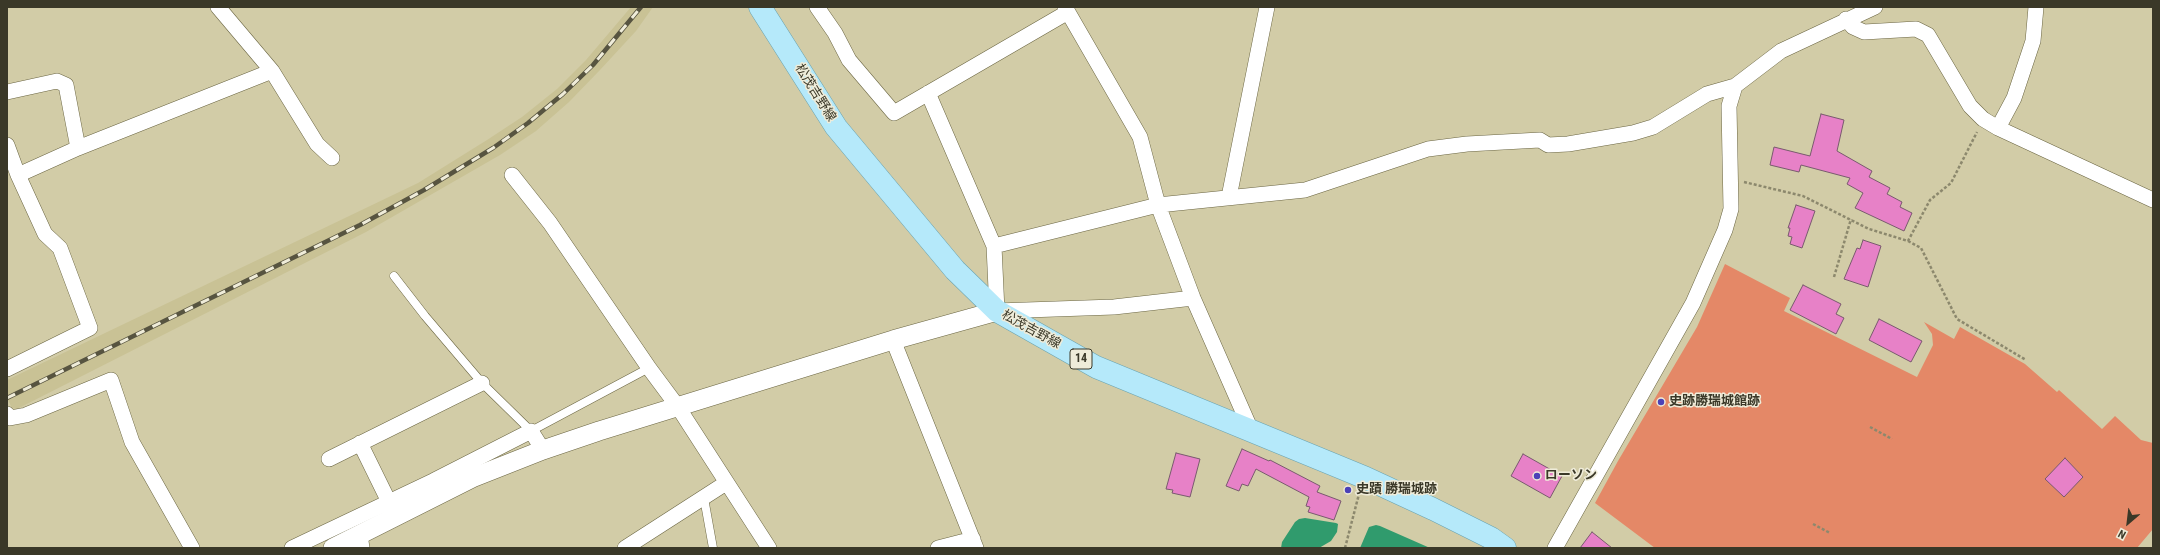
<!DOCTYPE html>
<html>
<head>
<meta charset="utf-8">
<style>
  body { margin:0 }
  #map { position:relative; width:2160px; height:555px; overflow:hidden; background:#d2cca7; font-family:"Roboto Condensed",sans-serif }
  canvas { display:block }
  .frame { position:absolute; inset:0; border:8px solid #3a3828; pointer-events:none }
  .north { position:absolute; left:2108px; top:503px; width:40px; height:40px; -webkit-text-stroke:3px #efecd9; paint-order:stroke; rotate:208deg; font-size:11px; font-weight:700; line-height:16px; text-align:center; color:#3a3828 }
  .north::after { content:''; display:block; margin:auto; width:14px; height:18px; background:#3a3828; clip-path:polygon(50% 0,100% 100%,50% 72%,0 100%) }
</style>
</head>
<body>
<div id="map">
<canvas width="2160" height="555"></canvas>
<div class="frame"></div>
<div class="north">N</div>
</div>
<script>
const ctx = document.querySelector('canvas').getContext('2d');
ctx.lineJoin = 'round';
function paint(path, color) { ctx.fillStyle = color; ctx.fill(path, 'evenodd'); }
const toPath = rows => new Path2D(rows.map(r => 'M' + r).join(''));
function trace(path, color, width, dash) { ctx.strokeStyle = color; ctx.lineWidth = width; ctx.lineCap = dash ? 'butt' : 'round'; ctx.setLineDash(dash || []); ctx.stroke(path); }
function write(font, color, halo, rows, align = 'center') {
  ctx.font = font + ' "Roboto Condensed","Noto Sans JP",sans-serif'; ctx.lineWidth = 3; ctx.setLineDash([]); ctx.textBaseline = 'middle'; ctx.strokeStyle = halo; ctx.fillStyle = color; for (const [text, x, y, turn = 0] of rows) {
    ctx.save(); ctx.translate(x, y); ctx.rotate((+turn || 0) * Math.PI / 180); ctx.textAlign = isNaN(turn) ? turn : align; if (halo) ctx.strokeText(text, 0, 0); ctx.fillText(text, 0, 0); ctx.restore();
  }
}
paint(toPath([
  [631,7,653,7,636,31,600,70,569,102,536,131,500,155,366,232,17,409,12,408,7,398,7,380,418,183,487,140,522,117,557,89,586,60]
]), '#c9c295');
paint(toPath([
  [1725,264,1790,298,1784,311,1917,377,1933,345,1932,334,1924,322,1954,339,1960,327,2025,364,2057,392,2059,390,2102,429,2115,416,2141,440,2153,443,2153,529,2137,548,1655,548,1595,503,1618,461,1697,327]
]), '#e48867');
paint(toPath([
  [1305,518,1336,523,1338,524,1337,532,1331,541,1319,548,1281,548,1282,542,1295,522,1299,519],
  [1376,525,1380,526,1430,548,1360,548,1369,527]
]), '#309b6d');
const building = toPath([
  [1821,114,1844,120,1837,151,1872,171,1869,177,1890,188,1887,194,1902,202,1900,207,1912,213,1904,231,1855,208,1863,193,1847,184,1850,178,1801,165,1799,172,1770,165,1774,147,1810,156,1821,114],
  [1796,205,1815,211,1802,248,1790,244,1792,237,1788,236,1790,228,1788,228,1796,205],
  [1863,240,1881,246,1868,287,1844,279,1857,248,1860,249,1863,240],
  [1803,285,1841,304,1836,314,1844,318,1836,334,1790,310,1803,285],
  [1879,319,1922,341,1911,362,1869,340,1879,319],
  [1242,449,1269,461,1270,460,1320,486,1317,492,1341,501,1334,520,1308,512,1310,507,1306,506,1309,497,1256,469,1248,486,1242,484,1239,491,1226,486,1242,449],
  [1176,453,1200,459,1190,497,1172,493,1173,490,1166,489,1176,453],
  [1523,454,1562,476,1550,498,1511,476,1523,454],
  [2065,458,2083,477,2064,497,2045,479,2065,458],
  [1592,532,1612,548,1580,548,1592,532]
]);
paint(building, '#e781c7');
trace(building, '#795a6e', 1);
const service = toPath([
  [394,276,425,316,482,383,531,431,649,368],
  [704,498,713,548]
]);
const minor = toPath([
  [218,7,272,71,317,144,332,158],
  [817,7,835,33,849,60,894,113,1068,12],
  [1065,7,1140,137,1158,205,1193,298,1251,430],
  [2036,7,2033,41,2014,98,1998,128,2153,200],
  [1846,19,1853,27,1864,32,1916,29,1928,35,1970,106,1983,119,1998,128],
  [7,92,57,81,66,85,78,148],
  [928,93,994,246,997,311,1114,307,1193,298],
  [7,145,18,175,45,234,60,248,90,328,7,369],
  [18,175,78,148,272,71],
  [512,175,550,223,649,368,678,407,769,548],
  [1229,197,1267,7],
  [994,246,1158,205,1305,190,1428,149,1467,144,1540,140,1548,145,1568,144,1633,133,1653,127,1707,94,1735,86,1781,51,1875,7],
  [893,340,976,548],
  [7,414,10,418,26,415,111,380,132,442,192,548],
  [360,443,389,502],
  [329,459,482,383],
  [360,535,362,548],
  [292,548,433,481,531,431,543,450],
  [625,548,726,483],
  [938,548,973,539],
  [1555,548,1693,303,1725,230,1731,209,1729,106,1735,86]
]);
const tertiary = toPath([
  [333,548,472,478,543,450,599,431,893,340,997,311]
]);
const primary = toPath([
  [760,7,836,127,955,270,997,311,1096,367,1366,478,1433,509,1491,538,1505,548]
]);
trace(service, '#6b6643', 9);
trace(minor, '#6b6643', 16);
trace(tertiary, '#6b6643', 20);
trace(primary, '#69a2af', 23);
trace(toPath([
  [1744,182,1803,196,1869,229,1908,241,1930,200,1951,183,1977,132],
  [1908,241,1921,248,1957,319,2026,360],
  [1834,277,1851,219],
  [1870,427,1892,439],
  [1813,524,1830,533],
  [1345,548,1359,494]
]), '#8c886d', 2.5, [3, 2]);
trace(service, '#fff', 8);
trace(minor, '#fff', 15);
trace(tertiary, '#fff', 19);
trace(primary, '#b5e9fa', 22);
const rail = toPath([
  [7,398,360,225,424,190,493,148,528,123,563,94,593,65,641,7]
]);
trace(rail, '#575440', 4.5);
trace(rail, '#efecd9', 3, [9]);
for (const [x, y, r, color] of [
  [1661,402,4,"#4b41b7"],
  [1537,476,4,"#4b41b7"],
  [1348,490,4,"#4b41b7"]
]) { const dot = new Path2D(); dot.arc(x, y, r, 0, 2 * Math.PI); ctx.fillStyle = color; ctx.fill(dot); trace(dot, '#efecd9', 1.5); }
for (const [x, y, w] of [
  [1081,359,22]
]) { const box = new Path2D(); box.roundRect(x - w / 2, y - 10, w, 20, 3); ctx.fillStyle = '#efecd9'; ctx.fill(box); trace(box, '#3a3828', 1); }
write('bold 12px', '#3a3828', null, [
  ["14",1081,359]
]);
write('13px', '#3a3828', '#efecd9', [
  ["松茂吉野線",815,93,58],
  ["松茂吉野線",1031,330,29]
]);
write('bold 13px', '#3a3828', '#efecd9', [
  ["史跡勝瑞城館跡",1669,402],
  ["ローソン",1545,476],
  ["史蹟 勝瑞城跡",1356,490]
], 'left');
</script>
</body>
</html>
